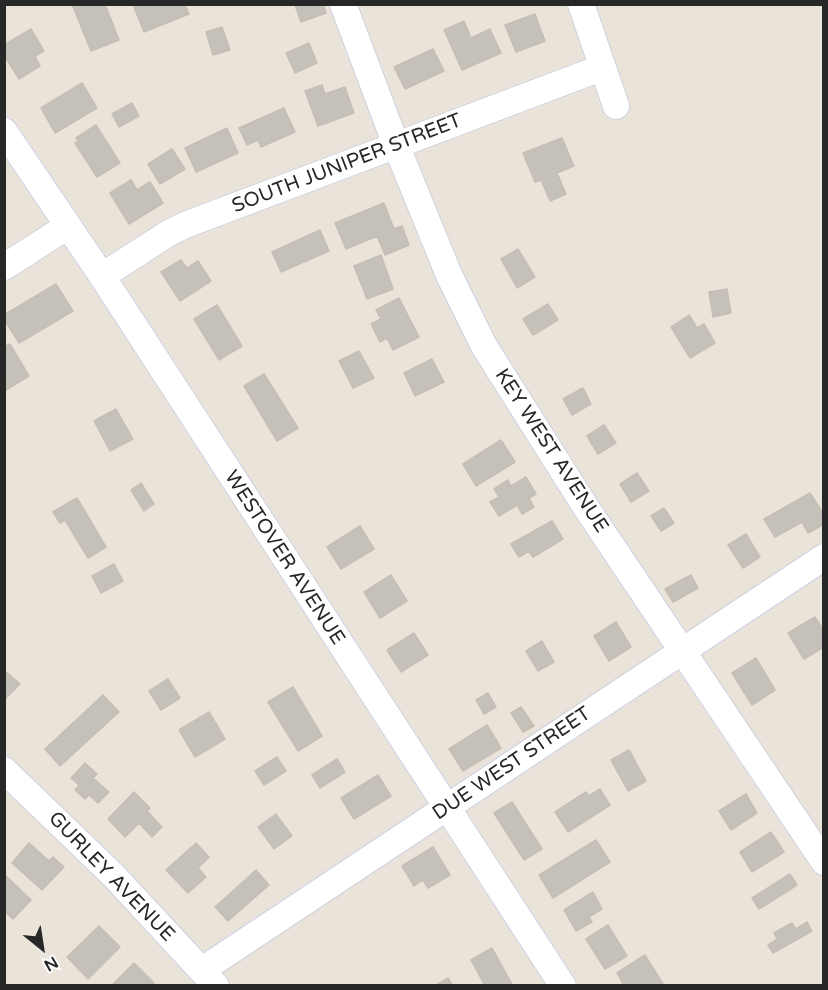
<!DOCTYPE html>
<html>
<head>
<meta charset="utf-8">
<style>
  body { margin:0 }
  #map { position:relative; width:828px; height:990px; overflow:hidden; background:#eae3d9; font-family:"Varela Round",sans-serif }
  canvas { display:block }
  .frame { position:absolute; inset:0; border:6px solid #272727; pointer-events:none }
  .north { position:absolute; left:12px; top:918px; width:60px; height:60px; -webkit-text-stroke:4px #fff; paint-order:stroke; rotate:150deg; font-size:16px; font-weight:700; line-height:24px; text-align:center; color:#272727 }
  .north::after { content:''; display:block; margin:auto; width:21px; height:27px; background:#272727; clip-path:polygon(50% 0,100% 100%,50% 72%,0 100%) }
</style>
</head>
<body>
<div id="map">
<canvas width="828" height="990"></canvas>
<div class="frame"></div>
<div class="north">N</div>
</div>
<script>
const ctx = document.querySelector('canvas').getContext('2d');
ctx.lineJoin = 'round';
function paint(path, color) { ctx.fillStyle = color; ctx.fill(path, 'evenodd'); }
const toPath = rows => new Path2D(rows.map(r => 'M' + r).join(''));
function trace(path, color, width, dash) { ctx.strokeStyle = color; ctx.lineWidth = width; ctx.lineCap = dash ? 'butt' : 'round'; ctx.setLineDash(dash || []); ctx.stroke(path); }
function write(font, color, halo, rows, align = 'center') {
  ctx.font = font + ' "Varela Round",sans-serif'; ctx.lineWidth = 4.5; ctx.setLineDash([]); ctx.textBaseline = 'middle'; ctx.strokeStyle = halo; ctx.fillStyle = color; for (const [text, x, y, turn = 0] of rows) {
    ctx.save(); ctx.translate(x, y); ctx.rotate((+turn || 0) * Math.PI / 180); ctx.textAlign = isNaN(turn) ? turn : align; if (halo) ctx.strokeText(text, 0, 0); ctx.fillText(text, 0, 0); ctx.restore();
  }
}
const building = toPath([
  [72,4,105,4,119,40,91,51,72,4],
  [141,4,185,4,189,14,144,32,134,7,141,4],
  [323,4,326,13,301,22,295,5,323,4],
  [535,14,545,41,516,52,505,25,535,14],
  [464,21,471,38,490,29,501,53,462,70,444,30,464,21],
  [222,27,230,50,213,55,206,32,222,27],
  [31,29,44,51,35,56,40,66,19,79,4,55,4,45,31,29],
  [309,43,317,63,295,73,286,53,309,43],
  [433,49,444,71,405,89,394,67,433,49],
  [82,83,97,108,55,133,41,108,82,83],
  [322,85,325,94,345,87,354,113,318,126,305,91,322,85],
  [132,103,139,116,119,127,112,114,132,103],
  [284,108,295,132,261,147,258,140,247,145,239,128,284,108],
  [96,125,120,163,97,177,75,143,78,141,76,138,96,125],
  [227,128,238,153,196,172,185,148,227,128],
  [562,138,574,166,557,173,566,194,550,201,541,180,535,182,523,153,562,138],
  [172,149,185,169,160,184,148,164,172,149],
  [131,180,137,190,150,182,163,203,129,224,110,193,131,180],
  [384,203,394,229,402,226,409,245,385,255,377,236,346,249,335,223,384,203],
  [320,230,329,251,281,272,272,252,320,230],
  [518,249,535,277,517,288,501,259,518,249],
  [381,255,393,289,367,299,354,266,381,255],
  [181,260,187,268,198,261,211,281,180,301,161,272,181,260],
  [56,284,73,311,19,343,4,319,4,315,56,284],
  [727,289,731,313,713,317,709,292,727,289],
  [399,298,419,337,393,350,387,338,380,342,371,324,381,319,376,310,399,298],
  [548,304,558,320,533,335,523,319,548,304],
  [217,305,242,346,219,360,194,319,217,305],
  [689,315,697,328,704,324,715,343,690,358,671,327,689,315],
  [10,344,29,376,6,390,4,347,10,344],
  [359,351,374,378,353,388,339,361,359,351],
  [432,359,444,382,415,396,404,373,432,359],
  [264,374,298,428,277,441,244,386,264,374],
  [583,388,591,404,572,415,563,399,583,388],
  [116,409,133,439,110,451,94,421,116,409],
  [604,425,616,443,598,454,587,436,604,425],
  [501,440,515,462,476,486,463,464,501,440],
  [637,473,649,491,631,502,620,484,637,473],
  [526,477,536,494,529,498,534,507,522,514,517,505,499,516,490,502,499,497,494,489,508,480,511,486,526,477],
  [141,483,154,504,144,511,131,490,141,483],
  [810,493,824,515,824,524,808,533,802,522,775,537,764,519,810,493],
  [77,498,106,547,88,558,65,520,60,523,53,512,77,498],
  [664,508,674,523,661,531,651,516,664,508],
  [552,521,563,539,533,557,529,551,519,557,511,544,552,521],
  [360,526,374,549,341,569,327,547,360,526],
  [746,534,760,557,743,568,728,545,746,534],
  [114,564,123,581,101,593,92,576,114,564],
  [391,575,407,601,380,618,364,592,391,575],
  [691,575,698,588,673,602,665,589,691,575],
  [815,617,824,631,824,647,804,659,788,633,815,617],
  [616,622,631,647,609,661,594,636,616,622],
  [414,633,428,655,401,672,387,650,414,633],
  [542,641,554,662,538,671,526,651,542,641],
  [756,658,775,690,752,705,732,673,756,658],
  [4,670,20,684,4,700,4,670],
  [168,679,180,698,161,710,149,691,168,679],
  [293,687,322,736,298,751,268,702,293,687],
  [488,693,496,707,484,714,476,700,488,693],
  [103,695,119,712,60,766,45,749,103,695],
  [521,707,534,726,523,732,511,713,521,707],
  [209,712,225,739,195,757,179,730,209,712],
  [487,725,501,748,463,771,449,749,487,725],
  [629,750,646,781,628,791,611,760,629,750],
  [277,757,286,771,264,785,255,771,277,757],
  [337,759,345,772,320,788,312,775,337,759],
  [85,763,97,774,93,778,109,792,98,803,89,795,85,799,75,790,79,785,71,778,85,763],
  [378,775,391,796,354,819,341,798,378,775],
  [600,789,610,805,568,832,555,812,586,792,589,796,600,789],
  [134,792,150,808,147,811,162,827,152,837,139,823,125,837,108,819,134,792],
  [746,794,757,813,731,830,719,811,746,794],
  [512,802,542,849,524,860,494,813,512,802],
  [276,814,292,836,274,849,258,827,276,814],
  [771,832,784,852,752,872,740,852,771,832],
  [596,840,610,862,553,898,539,875,596,840],
  [29,843,49,861,53,857,64,867,42,890,12,863,29,843],
  [196,843,209,857,198,868,206,877,188,893,166,870,196,843],
  [433,847,450,875,428,888,423,880,414,886,402,866,433,847],
  [256,870,269,885,228,921,215,907,256,870],
  [4,874,31,900,13,919,4,911,4,874],
  [790,874,797,885,759,909,752,898,790,874],
  [593,892,602,909,589,917,592,922,576,931,564,910,593,892],
  [807,922,812,931,773,953,768,945,777,939,774,933,792,923,796,929,807,922],
  [608,925,627,956,605,969,586,939,608,925],
  [99,926,120,947,88,979,67,957,99,926],
  [492,948,513,986,485,986,471,960,492,948],
  [645,955,663,984,624,986,617,973,645,955],
  [134,963,154,983,151,986,111,986,134,963],
  [448,978,453,986,435,986,448,978]
]);
paint(building, '#c5c0b9');
trace(building, '#c5bfb3', 1.5);
const minor = toPath([
  [343,4,396,145,449,275,484,346,585,506,824,862],
  [581,4,616,106],
  [4,131,102,276,563,986],
  [4,267,68,226],
  [102,276,169,233,185,225,601,68],
  [4,770,114,876,216,986],
  [202,970,824,557]
]);
trace(minor, '#ced1e1', 28);
trace(minor, '#fff', 26);
write('20px', '#272727', '#fff', [
  ["SOUTH JUNIPER STREET",347,164,-21],
  ["KEY WEST AVENUE",551,451,57],
  ["WESTOVER AVENUE",284,558,57],
  ["DUE WEST STREET",512,764,-34],
  ["GURLEY AVENUE",111,877,46]
]);
</script>
</body>
</html>
